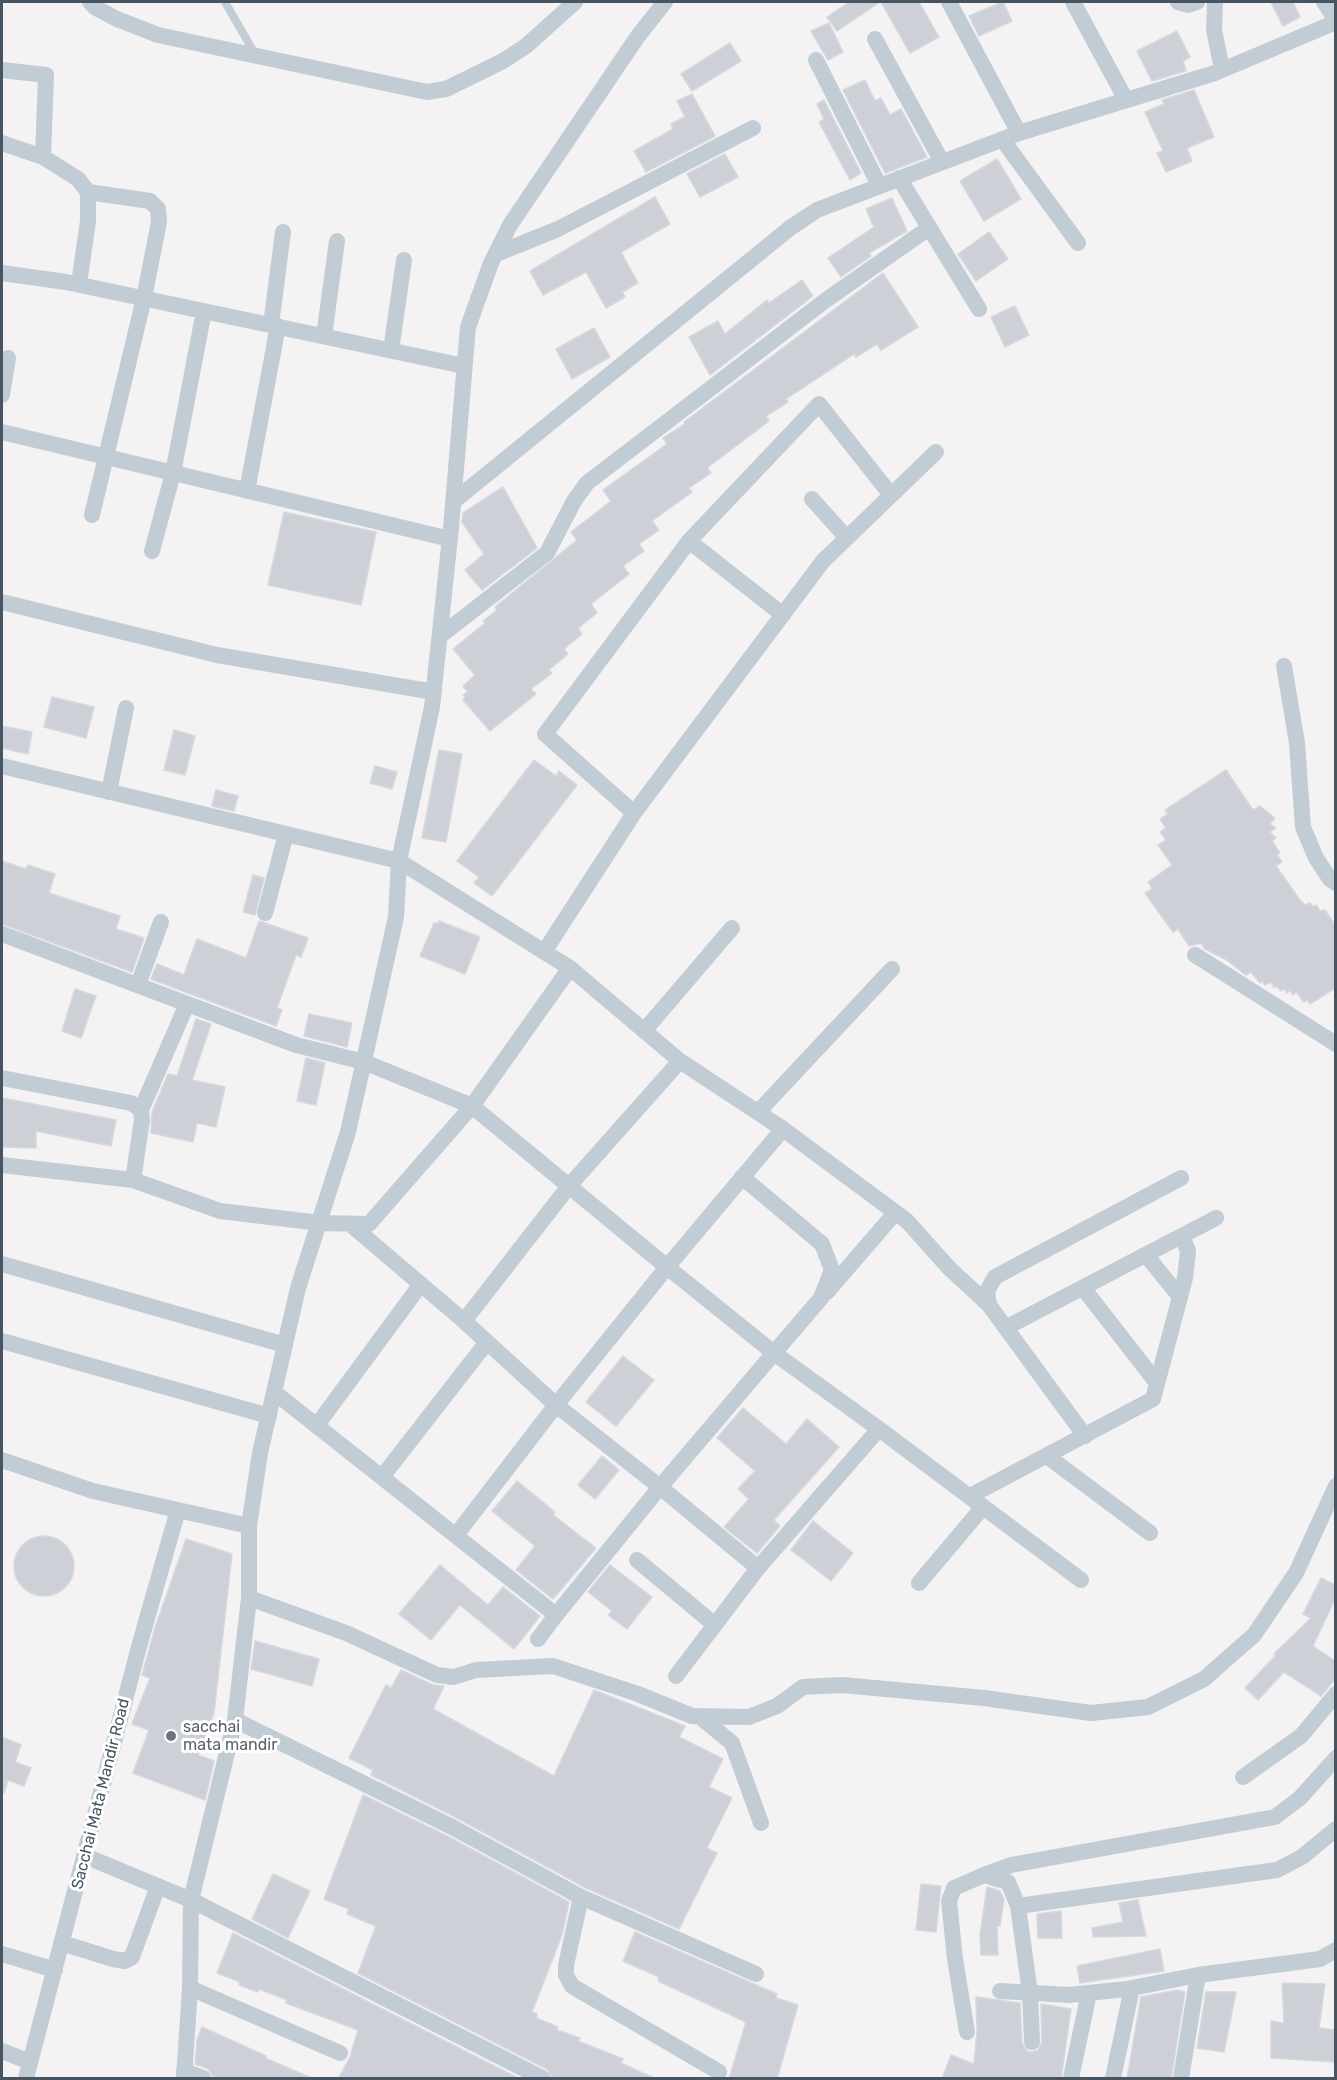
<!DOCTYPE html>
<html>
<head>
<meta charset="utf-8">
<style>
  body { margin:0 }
  #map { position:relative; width:1337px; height:2080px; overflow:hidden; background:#f4f2f2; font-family:Rubik,sans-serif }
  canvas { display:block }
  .frame { position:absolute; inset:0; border:3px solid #475562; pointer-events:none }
</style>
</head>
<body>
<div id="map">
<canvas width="1337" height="2080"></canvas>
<div class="frame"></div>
</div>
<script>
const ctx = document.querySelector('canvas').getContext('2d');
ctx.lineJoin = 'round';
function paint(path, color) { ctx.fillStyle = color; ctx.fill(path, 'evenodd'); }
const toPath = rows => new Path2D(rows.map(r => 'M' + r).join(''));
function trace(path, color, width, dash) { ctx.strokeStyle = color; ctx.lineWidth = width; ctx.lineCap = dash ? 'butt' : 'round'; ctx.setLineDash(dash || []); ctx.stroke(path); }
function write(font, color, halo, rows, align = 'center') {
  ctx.font = font + ' Rubik,sans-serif'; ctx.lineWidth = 6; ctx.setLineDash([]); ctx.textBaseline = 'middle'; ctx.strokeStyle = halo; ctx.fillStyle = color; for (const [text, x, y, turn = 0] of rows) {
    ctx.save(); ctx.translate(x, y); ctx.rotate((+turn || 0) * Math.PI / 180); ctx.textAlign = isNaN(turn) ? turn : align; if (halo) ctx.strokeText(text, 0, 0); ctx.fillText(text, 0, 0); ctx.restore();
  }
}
const building = toPath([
  [849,2,880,2,837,31,827,17,849,2],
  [881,2,919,2,939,37,910,53,881,2],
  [1003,2,1012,21,979,36,969,16,1003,2],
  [1271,2,1293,2,1300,17,1283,26,1271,2],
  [829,23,843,52,828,60,811,31,829,23],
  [1177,31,1190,57,1183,61,1186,71,1152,81,1137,51,1177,31],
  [730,43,741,61,692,91,681,74,730,43],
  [865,80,875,101,881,98,890,115,901,109,927,157,885,173,843,90,865,80],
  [1194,90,1214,137,1187,148,1192,161,1166,172,1157,153,1163,151,1145,112,1164,104,1162,100,1194,90],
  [692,94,715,136,646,172,634,151,673,129,671,124,685,117,677,101,692,94],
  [824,100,861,173,850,180,819,122,824,119,817,104,824,100],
  [725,154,738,177,700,197,687,174,725,154],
  [997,159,1021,199,984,221,960,181,997,159],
  [655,197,670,224,621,252,638,283,622,292,625,297,606,308,586,272,543,295,530,271,655,197],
  [892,198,907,231,869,253,871,256,841,277,828,258,874,227,866,209,892,198],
  [989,232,1008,259,976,281,958,254,989,232],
  [883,273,918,327,881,350,877,344,856,357,854,354,828,371,786,399,788,402,766,416,769,421,707,468,711,473,689,488,692,492,652,521,659,530,639,544,644,551,623,566,629,574,591,604,597,613,578,628,582,634,564,649,568,654,549,670,552,673,531,689,536,694,490,731,463,700,465,698,463,695,468,692,463,686,475,675,453,649,485,623,483,621,497,610,495,607,577,540,571,532,611,501,603,490,667,444,663,438,685,424,684,422,883,273],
  [802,280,813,296,710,375,689,337,718,321,725,334,767,300,769,303,802,280],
  [1015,306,1029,335,1005,347,991,317,1015,306],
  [594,328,610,357,572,379,556,349,594,328],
  [503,487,537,548,482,590,465,570,484,554,462,522,463,513,503,487],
  [284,512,376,532,361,605,268,585,284,512],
  [52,697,94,707,86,738,44,727,52,697],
  [2,726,32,732,28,754,2,748,2,726],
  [174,730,195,736,185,775,164,770,174,730],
  [439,750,462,754,446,842,422,838,439,750],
  [534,760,556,776,559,771,577,785,492,896,474,883,479,877,457,861,534,760],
  [375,766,397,772,392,789,370,783,375,766],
  [1226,770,1253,810,1260,806,1275,818,1270,824,1276,828,1270,832,1276,838,1272,841,1280,853,1277,855,1282,862,1276,866,1300,900,1305,905,1310,903,1313,907,1316,905,1320,911,1325,910,1335,925,1335,988,1310,1004,1307,1000,1304,1002,1296,992,1293,995,1289,990,1287,993,1284,989,1281,991,1276,986,1274,988,1271,982,1265,985,1262,981,1260,983,1251,972,1246,975,1225,959,1205,949,1201,943,1189,946,1178,929,1173,932,1145,893,1152,889,1148,882,1172,865,1158,845,1166,840,1160,832,1166,828,1160,819,1168,814,1165,810,1226,770],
  [216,790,238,796,234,811,212,806,216,790],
  [2,861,26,869,28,865,55,874,49,893,120,916,116,929,144,938,132,972,2,924,2,861],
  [253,875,264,878,255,915,243,912,253,875],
  [259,921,308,938,301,957,296,955,277,1008,282,1010,276,1026,151,979,157,964,184,975,197,939,246,958,259,921],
  [439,921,480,937,465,974,420,956,434,923,438,924,439,921],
  [75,989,96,996,81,1038,62,1031,75,989],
  [309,1014,352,1023,347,1047,304,1036,309,1014],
  [196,1019,211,1024,192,1080,225,1087,216,1127,197,1123,193,1142,151,1133,152,1112,168,1074,177,1076,196,1019],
  [306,1058,325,1063,316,1105,297,1101,306,1058],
  [2,1098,116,1120,111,1146,36,1131,36,1148,2,1147,2,1098],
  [623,1356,654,1380,616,1426,586,1402,623,1356],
  [743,1408,786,1444,807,1419,839,1447,774,1520,780,1526,757,1553,724,1527,749,1499,738,1489,755,1471,717,1438,743,1408],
  [602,1456,619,1470,595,1499,578,1485,602,1456],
  [517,1481,555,1512,553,1515,596,1548,553,1599,516,1570,535,1546,492,1511,517,1481],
  [813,1521,853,1553,831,1581,791,1550,813,1521],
  '14 1566a30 30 0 1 1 60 0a30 30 0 1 1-60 0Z',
  [186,1539,232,1554,214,1713,198,1755,214,1761,205,1800,133,1773,149,1730,132,1724,150,1678,142,1675,156,1625,186,1539],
  [440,1565,488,1605,503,1587,540,1616,514,1649,460,1605,431,1640,399,1614,440,1565],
  [610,1565,652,1597,627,1629,608,1615,612,1611,588,1592,610,1565],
  [1321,1578,1335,1585,1335,1599,1313,1646,1335,1661,1335,1679,1321,1696,1284,1672,1258,1700,1245,1688,1276,1655,1274,1654,1311,1618,1303,1614,1321,1578],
  [255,1641,319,1659,312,1686,251,1669,255,1641],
  [401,1670,433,1685,444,1686,433,1709,554,1776,594,1690,685,1726,679,1737,723,1759,709,1787,732,1798,707,1848,717,1853,679,1929,586,1888,457,1818,371,1775,373,1770,349,1758,386,1685,391,1688,401,1670],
  [2,1737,21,1745,15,1762,31,1768,24,1786,8,1780,4,1793,2,1737],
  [363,1795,447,1836,569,1902,562,1935,532,2012,537,2014,536,2018,558,2027,557,2030,580,2038,578,2041,623,2059,621,2063,656,2079,552,2079,547,2069,358,1973,376,1926,347,1914,349,1909,324,1899,363,1795],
  [273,1874,310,1891,288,1938,252,1919,273,1874],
  [921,1884,941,1886,936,1932,916,1930,921,1884],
  [987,1887,1000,1891,1004,1899,1000,1926,997,1926,998,1955,981,1955,980,1935,987,1887],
  [1138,1900,1146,1936,1093,1937,1092,1928,1123,1922,1119,1903,1138,1900],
  [1061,1911,1062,1938,1038,1938,1037,1914,1061,1911],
  [635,1932,777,1994,776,1998,798,2005,777,2079,729,2079,746,2022,658,1981,659,1977,623,1961,635,1932],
  [233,1933,518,2078,518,2079,338,2079,350,2057,358,2030,286,2003,287,2000,259,1989,258,1992,239,1985,240,1982,217,1973,233,1933],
  [1160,1949,1164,1971,1080,1983,1077,1966,1160,1949],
  [1282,1983,1325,1984,1319,2028,1335,2030,1335,2062,1271,2058,1271,2021,1284,2023,1282,1983],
  [1177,1990,1185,1992,1171,2079,1127,2079,1141,1997,1177,1990],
  [1206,1992,1236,1992,1224,2052,1197,2048,1206,1992],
  [976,1997,1020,2003,1022,2043,1027,2051,1032,2052,1038,2050,1042,2042,1041,2004,1071,2009,1061,2079,942,2079,951,2055,974,2064,977,2031,976,1997],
  [202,2027,266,2056,265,2058,314,2079,219,2079,213,2076,207,2068,195,2064,197,2040,202,2027]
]);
paint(building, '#cdd1d7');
trace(building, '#d5d8de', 1.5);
trace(toPath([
  [225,2,255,54]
]), '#c1ccd4', 8);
trace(toPath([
  [90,2,96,8,117,19,158,35,427,92,446,89,503,61,526,46,575,2],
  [949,2,1019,133],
  [1073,2,1126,100],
  [1178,2,1188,5,1197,2],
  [1215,2,1214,30,1222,69],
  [1324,2,1336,20],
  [875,39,942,162],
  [816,60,879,185],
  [2,70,46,75,43,157],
  [1002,139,1078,243],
  [2,143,43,157,78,179,88,192,88,221,79,284],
  [899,178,979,309],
  [88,192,150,201,158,209,159,222,144,298,92,515],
  [496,254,558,229,753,128],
  [2,273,66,282,464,366],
  [271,325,283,232],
  [324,336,337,241],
  [391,350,404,260],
  [2,395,8,358],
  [2,432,450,539],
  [247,491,278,326],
  [812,499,846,537],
  [454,501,790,228,817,210,1019,133,1215,73,1336,22],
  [689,541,783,615],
  [152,551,173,473,204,311],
  [2,602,217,655,434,692],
  [440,636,547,553,574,501,587,483,826,300,929,228],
  [1284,666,1297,743,1303,827,1316,858,1330,879,1336,883],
  [2,766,399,861,570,968,472,1106,369,1224,320,1223,220,1211,133,1180,2,1165],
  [109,792,126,708],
  [634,813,545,734,689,541,819,404,891,495],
  [265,913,286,834],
  [2,934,296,1045,364,1062,472,1106,667,1267,783,1129,680,1061,570,968],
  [544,952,634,813,823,561,936,452],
  [1195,955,1336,1044],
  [138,985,161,922],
  [644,1031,732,928],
  [2,1078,131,1103,141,1110,142,1120,133,1180],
  [141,1110,187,1004],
  [758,1112,892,969],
  [783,1129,907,1221,949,1268,989,1305],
  [350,1224,464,1321,556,1405,456,1535],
  [1146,1255,1180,1297],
  [2,1264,285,1345],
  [667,1267,774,1353,660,1487,556,1405,667,1267],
  [1083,1288,1157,1383],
  [827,1292,895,1213],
  [464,1321,569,1186,680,1061],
  [1007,1327,1216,1218],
  [2,1341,269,1416],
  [274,1392,556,1615,660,1487,758,1568,879,1429,774,1353,821,1298,832,1270,822,1244,742,1177],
  [317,1425,421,1284],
  [879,1429,1081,1580],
  [1085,1436,989,1305,987,1291,995,1277,1181,1178],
  [1047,1456,1150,1533],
  [2,1460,93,1491,249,1526,249,1598,235,1720,191,1900,190,1988,184,2078],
  [382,1477,487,1342],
  [970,1496,1153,1399,1185,1278,1188,1251,1182,1236],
  [249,1526,260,1453,298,1288,348,1132,396,917,399,861,432,707,451,528,468,327,491,263,510,225,638,36,665,2],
  [637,1560,715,1625],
  [919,1583,983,1507],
  [249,1598,346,1633,437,1675,454,1677,476,1670,553,1666,638,1694,692,1716,749,1717,777,1706,803,1687,842,1685,984,1698,1091,1713,1148,1707,1204,1679,1254,1635,1296,1573,1336,1486],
  [538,1639,556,1615],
  [676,1676,758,1568],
  [699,1716,732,1743,761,1823],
  [235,1720,452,1827,581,1897,756,1974],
  [1243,1777,1301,1736,1336,1694],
  [85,1856,191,1900,542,2078],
  [984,1875,1011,1865,1275,1817,1300,1798,1336,1758],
  [581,1897,566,1965,566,1975,572,1986,719,2072],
  [1018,1906,1277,1870,1302,1857,1336,1829],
  [62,1943,113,1959,125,1961,132,1957,158,1886],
  [2,1954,55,1970],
  [190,1988,340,2053],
  [1000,1991,1069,1995,1127,1989,1198,1975,1320,1959,1336,1950],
  [967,2032,955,1959,949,1901,954,1888,984,1875,1008,1882,1018,1906,1030,1993,1032,2042],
  [2,2051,30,2062],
  [184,2071,203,2078],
  [26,2078,140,1643,178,1510],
  [1071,2078,1089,1993],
  [1113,2078,1132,1988],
  [1181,2078,1198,1975]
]), '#c1ccd4', 16);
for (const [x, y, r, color] of [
  [171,1736,6,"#6b7280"]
]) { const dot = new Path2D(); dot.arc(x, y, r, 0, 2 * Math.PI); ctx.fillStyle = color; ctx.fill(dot); trace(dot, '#fff', 2); }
write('16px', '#5b616d', '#fff', [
  ["sacchai",183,1727],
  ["mata mandir",183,1745]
], 'left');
write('16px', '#475562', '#fff', [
  ["Sacchai Mata Mandir Road",101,1794,-76]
]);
</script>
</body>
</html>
